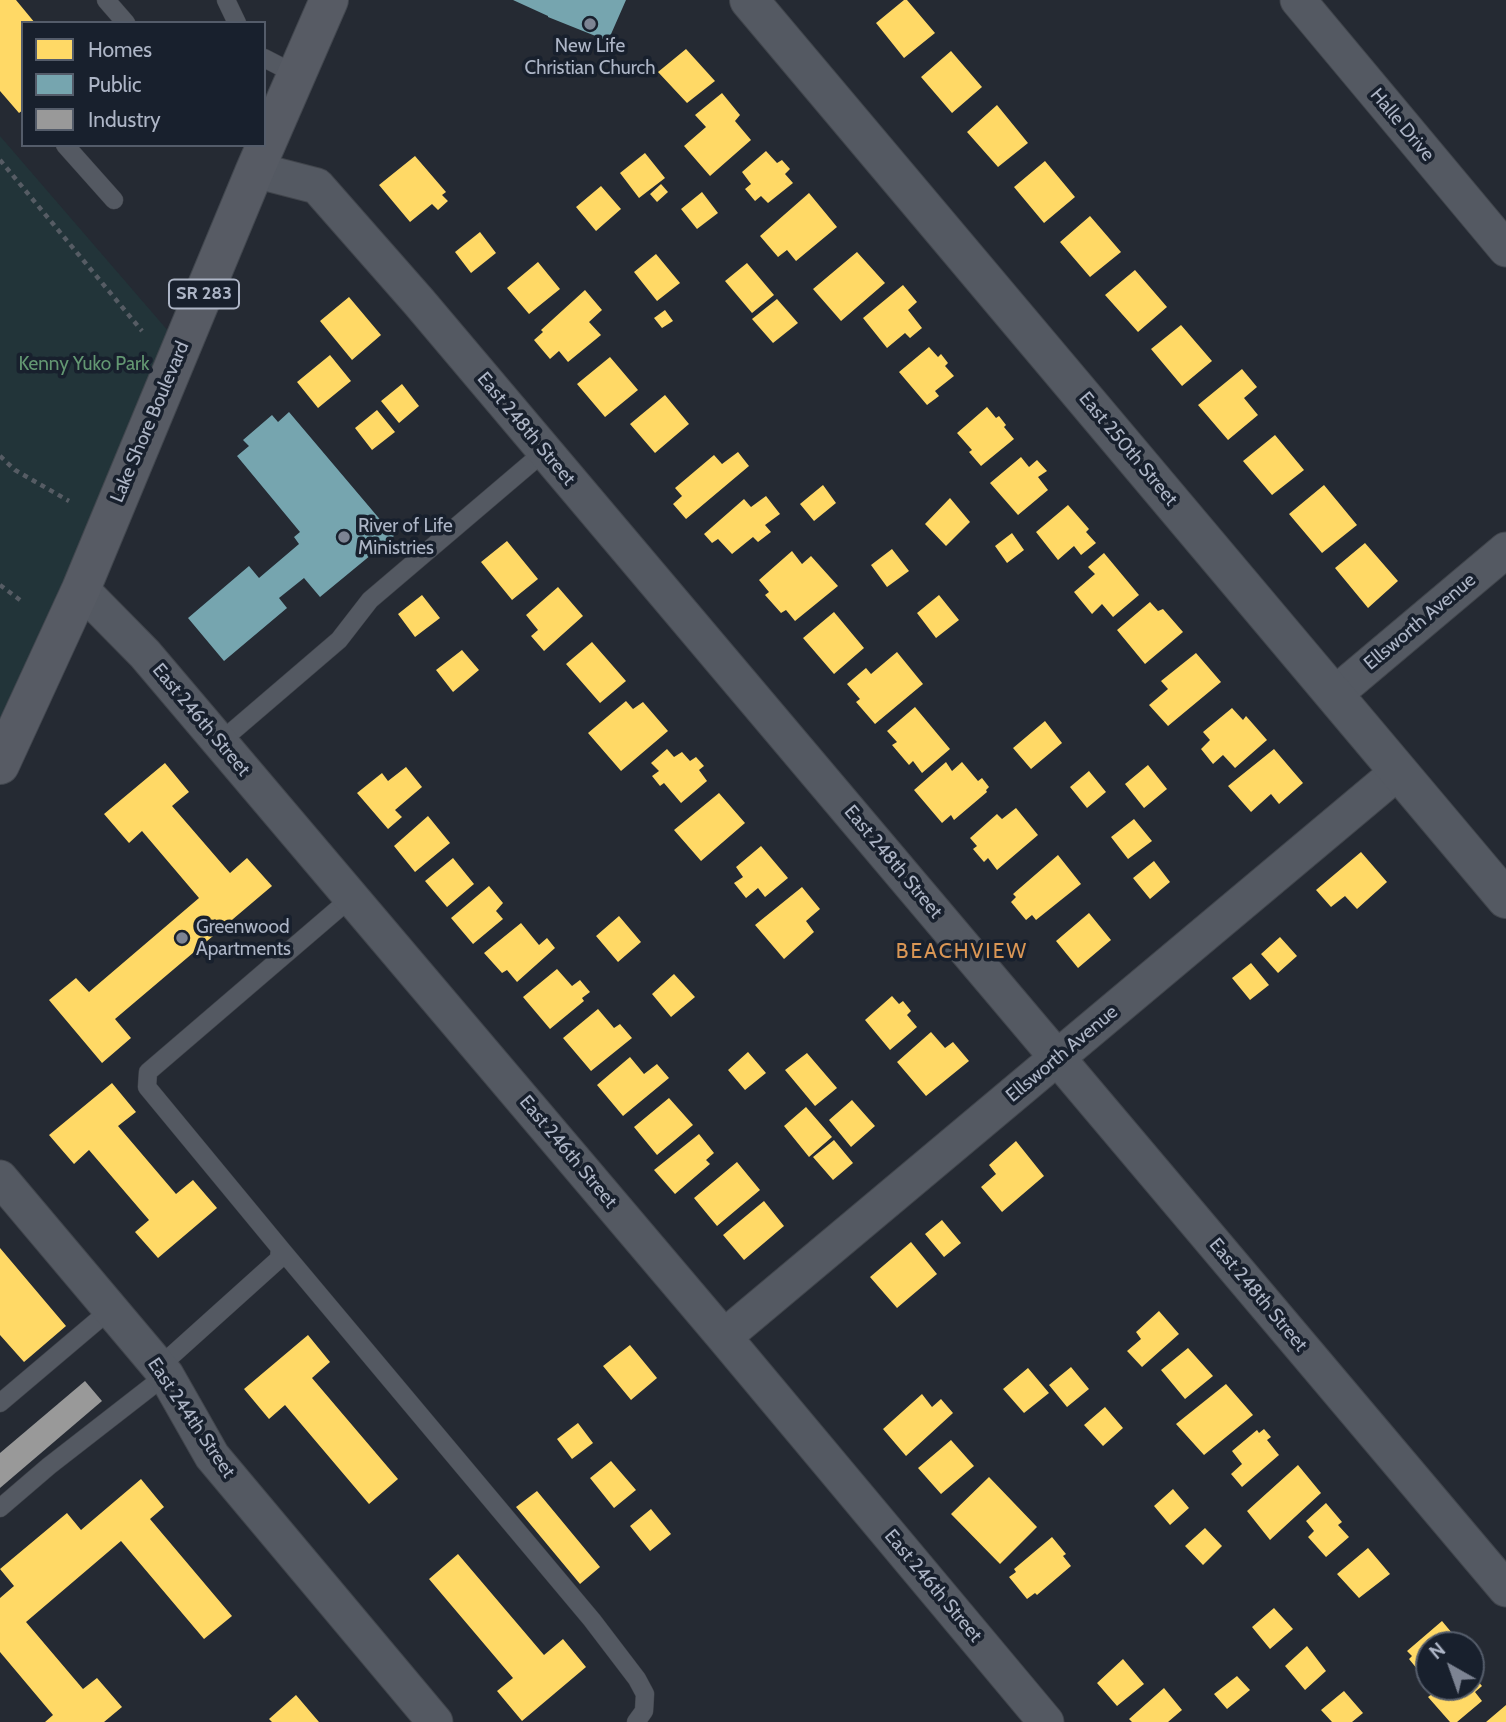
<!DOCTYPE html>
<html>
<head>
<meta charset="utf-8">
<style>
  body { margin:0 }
  #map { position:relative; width:1506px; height:1722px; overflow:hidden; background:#252a33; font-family:Cabin,sans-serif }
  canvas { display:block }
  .legend { position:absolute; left:21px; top:21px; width:245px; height:126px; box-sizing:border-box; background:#18202d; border:2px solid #545c6a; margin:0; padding:9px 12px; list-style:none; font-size:21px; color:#adb5c6 }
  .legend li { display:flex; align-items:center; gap:14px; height:35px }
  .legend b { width:35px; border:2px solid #545c6a }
  .north { position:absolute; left:1415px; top:1631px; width:70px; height:70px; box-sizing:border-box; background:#18202d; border:2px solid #545c6a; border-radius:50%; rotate:320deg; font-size:19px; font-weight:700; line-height:28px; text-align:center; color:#adb5c6 }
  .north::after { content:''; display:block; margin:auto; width:24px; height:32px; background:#7d8493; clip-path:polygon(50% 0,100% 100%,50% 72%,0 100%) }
</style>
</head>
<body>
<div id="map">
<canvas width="1506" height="1722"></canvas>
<ul class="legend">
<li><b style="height:19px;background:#ffd966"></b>Homes</li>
<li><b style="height:19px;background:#76a5af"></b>Public</li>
<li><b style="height:19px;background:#999"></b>Industry</li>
</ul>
<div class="north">N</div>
</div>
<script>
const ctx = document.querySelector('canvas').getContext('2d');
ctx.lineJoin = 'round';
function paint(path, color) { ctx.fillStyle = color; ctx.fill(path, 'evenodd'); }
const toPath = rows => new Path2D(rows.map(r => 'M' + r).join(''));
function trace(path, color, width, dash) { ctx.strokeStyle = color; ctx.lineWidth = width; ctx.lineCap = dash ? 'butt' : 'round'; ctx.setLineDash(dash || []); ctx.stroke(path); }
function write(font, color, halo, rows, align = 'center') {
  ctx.font = font + ' Cabin,sans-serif'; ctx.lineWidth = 7; ctx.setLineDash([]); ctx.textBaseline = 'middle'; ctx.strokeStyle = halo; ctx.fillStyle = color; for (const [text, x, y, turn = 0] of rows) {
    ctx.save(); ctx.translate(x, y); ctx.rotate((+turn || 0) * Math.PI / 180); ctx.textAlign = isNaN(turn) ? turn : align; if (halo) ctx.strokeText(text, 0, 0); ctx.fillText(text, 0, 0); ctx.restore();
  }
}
paint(toPath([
  [0,136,182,347,0,741]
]), '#223439');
paint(toPath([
  [0,0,16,0,35,23,23,23,23,110,19,113,0,91],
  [904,0,907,0,935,33,904,58,876,23],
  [686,49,715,81,687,103,658,72],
  [951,51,982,87,952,113,921,77],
  [722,93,740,115,735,121,751,140,710,176,684,146,706,127,695,115],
  [997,105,1028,143,998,167,967,132],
  [766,151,777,163,782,160,790,169,785,174,793,183,768,203,761,196,755,201,745,189,751,184,742,172],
  [645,153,665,178,639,198,620,173],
  [415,156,446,192,442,195,448,201,438,210,432,204,410,222,379,185],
  [1045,161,1075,197,1044,223,1014,187],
  [661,184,668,192,657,202,650,194],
  [601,186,621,209,596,231,576,207],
  [702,192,718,213,697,229,681,209],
  [809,193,837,227,796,261,787,250,778,257,760,236],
  [1090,216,1121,252,1090,277,1060,242],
  [480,232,496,253,471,273,455,252],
  [857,252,885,283,841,321,813,289],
  [656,254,680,283,657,301,634,272],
  [538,262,560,289,529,314,507,288],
  [747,263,774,295,752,313,725,281],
  [1135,270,1167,307,1138,332,1105,295],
  [903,285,917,302,908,310,922,328,910,338,905,333,887,348,863,318],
  [585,290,602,310,589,322,601,335,568,362,559,351,550,359,534,340,543,332,541,330],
  [349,297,381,335,352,360,320,321],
  [777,299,798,323,773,343,752,319],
  [665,310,673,321,662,328,654,318],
  [1181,325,1212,361,1182,386,1151,349],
  [929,347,938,357,941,354,948,363,945,366,954,376,935,391,939,396,927,405,899,372],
  [330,355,351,381,318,408,297,382],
  [610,357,638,390,605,417,577,384],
  [1242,369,1257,387,1244,398,1258,415,1228,440,1198,405],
  [402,384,419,406,399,423,381,401],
  [665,395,689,424,655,453,630,424],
  [987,407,996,418,999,416,1006,425,1004,427,1014,439,981,466,969,452,972,450,957,433],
  [377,410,395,432,372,450,355,428],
  [1275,435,1304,470,1272,495,1243,461],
  [738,452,749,466,686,519,673,504,682,496,675,488,714,455,722,464],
  [1021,457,1029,467,1037,460,1047,471,1038,477,1048,490,1018,515,990,483],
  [823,485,836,503,814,521,800,504],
  [1324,485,1357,525,1322,553,1289,514],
  [766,496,780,514,765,525,771,532,758,542,753,537,732,554,718,539,712,543,704,534,744,499,751,507],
  [950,498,970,522,946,546,925,524],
  [1068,505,1089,529,1086,532,1096,543,1081,555,1074,546,1058,560,1036,532],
  [1012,533,1024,550,1007,563,995,546],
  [507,541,538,579,512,600,481,562],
  [1365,543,1398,581,1368,608,1335,568],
  [892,549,909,571,887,587,871,565],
  [792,551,802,564,811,556,838,586,795,621,786,610,781,613,765,595,769,592,759,580],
  [1104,553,1139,595,1113,617,1102,604,1092,614,1074,592,1095,574,1088,567],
  [558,587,583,616,544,651,531,636,538,630,526,615],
  [422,595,440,618,415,637,398,614],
  [939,595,959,620,936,638,917,613],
  [1150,602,1158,611,1163,609,1183,632,1145,664,1117,630],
  [834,612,864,648,834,674,803,638],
  [592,642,626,681,600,703,566,664],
  [462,650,479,670,453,692,436,670],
  [897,652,923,684,875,724,856,702,860,699,847,684,866,668,871,674],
  [1196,653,1221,682,1168,726,1149,705,1168,689,1161,681],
  [626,701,633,709,643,702,668,731,621,771,588,733],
  [915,707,950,749,922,773,913,761,909,765,892,745,897,742,887,731],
  [1232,708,1243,720,1246,716,1267,740,1235,768,1223,755,1213,764,1201,749,1210,740,1203,732],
  [1045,721,1062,743,1031,769,1013,748],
  [667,749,674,757,682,752,690,761,696,757,704,766,699,770,707,781,681,803,664,783,660,786,652,776,659,771,651,763],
  [1274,749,1303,783,1279,804,1271,794,1251,812,1228,786],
  [946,762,952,771,962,762,978,781,982,778,989,787,986,790,987,792,954,820,951,815,942,823,914,790],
  [165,763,189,792,172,806,230,873,247,858,272,886,115,1019,131,1038,102,1063,49,1000,76,978,89,992,199,898,142,831,129,843,104,814],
  [1148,765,1167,789,1144,808,1125,784],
  [406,767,422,787,395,810,402,817,388,829,357,793,382,773,388,781],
  [1089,771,1106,792,1087,808,1070,787],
  [719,793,745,823,701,861,674,830],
  [1016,808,1038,835,997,870,988,858,984,862,973,849,977,846,970,838,997,814,1002,819],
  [428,816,450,843,415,872,394,846],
  [1134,819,1152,841,1128,859,1111,837],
  [761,846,788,878,765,897,758,888,746,898,734,883,743,877,736,867],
  [1361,852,1387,882,1357,909,1345,896,1331,907,1316,890],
  [1058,855,1081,884,1036,920,1032,915,1026,920,1011,902,1016,897,1013,894],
  [453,858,474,884,447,907,425,881],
  [1154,861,1170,882,1150,899,1133,878],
  [489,886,503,903,496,911,503,919,473,944,451,918],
  [802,887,820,909,806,921,814,932,784,959,755,925],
  [1089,913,1111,940,1078,968,1056,941],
  [619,916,641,942,618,962,596,936],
  [521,923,539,945,547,938,555,948,517,982,507,970,502,973,484,953],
  [1280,937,1297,956,1278,973,1261,954],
  [1251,963,1269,985,1250,1000,1232,978],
  [557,969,572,986,580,980,590,992,582,998,584,1001,550,1029,523,997],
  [674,974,695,997,671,1017,652,994],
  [892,996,899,1004,903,1001,911,1011,907,1015,917,1027,890,1050,865,1020],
  [598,1009,614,1028,620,1024,632,1038,591,1071,563,1038],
  [931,1032,945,1048,953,1042,969,1061,926,1096,897,1062],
  [748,1052,766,1073,745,1090,728,1070],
  [807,1053,837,1088,815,1106,785,1070],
  [630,1057,644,1074,657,1064,669,1078,623,1116,597,1085],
  [112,1083,136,1112,118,1126,176,1194,193,1180,217,1208,158,1258,135,1232,149,1220,89,1150,74,1164,49,1135],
  [669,1098,693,1125,657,1155,634,1127],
  [852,1100,875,1126,851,1147,829,1120],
  [806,1107,832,1137,809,1157,784,1126],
  [699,1134,714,1153,706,1160,710,1164,675,1194,654,1170],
  [834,1140,853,1163,833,1180,813,1157],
  [1016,1141,1044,1176,1002,1212,981,1187,996,1174,989,1165],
  [737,1162,760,1190,717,1226,694,1198],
  [764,1201,784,1226,744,1260,723,1235],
  [942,1220,961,1243,944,1257,925,1234],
  [911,1242,937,1274,897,1308,870,1277],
  [0,1248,66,1326,24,1362,0,1335],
  [1159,1311,1179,1334,1142,1367,1127,1351,1141,1339,1136,1332],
  [308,1335,330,1362,312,1378,398,1479,369,1504,285,1405,269,1419,244,1389],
  [630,1345,657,1378,631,1400,603,1366],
  [1188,1348,1213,1376,1185,1399,1161,1370],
  [1071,1367,1089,1389,1067,1407,1049,1385],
  [1028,1368,1049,1393,1024,1413,1003,1389],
  [1226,1384,1253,1415,1204,1455,1176,1424],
  [922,1394,932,1407,941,1399,953,1413,906,1456,883,1429],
  [1105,1407,1123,1428,1103,1446,1084,1425],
  [578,1423,593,1443,572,1459,557,1439],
  [1264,1429,1271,1437,1267,1440,1279,1455,1242,1487,1231,1474,1242,1464,1232,1451,1257,1430,1259,1433],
  [951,1440,974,1466,941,1494,918,1468],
  [611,1461,636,1490,614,1508,590,1478],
  [1298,1465,1321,1493,1270,1540,1247,1511],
  [989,1477,1037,1527,1000,1564,951,1514],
  [141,1479,164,1507,150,1519,232,1616,204,1639,121,1541,26,1622,83,1689,97,1678,122,1707,104,1722,45,1722,53,1715,0,1652,0,1598,14,1586,0,1569,67,1513,81,1530],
  [1173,1489,1189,1508,1170,1525,1154,1506],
  [537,1491,600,1567,580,1584,516,1507],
  [1326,1503,1342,1522,1338,1525,1349,1537,1326,1557,1308,1537,1314,1531,1306,1521],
  [651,1509,671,1534,650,1551,630,1526],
  [1205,1528,1222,1546,1203,1565,1185,1546],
  [1052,1537,1066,1554,1063,1556,1071,1566,1037,1595,1035,1593,1027,1599,1009,1577,1016,1572,1014,1569],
  [1368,1548,1390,1574,1359,1598,1337,1574],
  [458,1554,544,1655,563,1639,586,1667,522,1721,497,1691,513,1678,429,1579],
  [1274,1608,1293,1629,1270,1649,1252,1627],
  [1442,1621,1462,1645,1429,1645,1429,1678,1426,1680,1409,1659,1412,1656,1407,1651],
  [1307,1646,1326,1671,1305,1690,1285,1666],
  [1123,1659,1144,1684,1117,1706,1097,1683],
  [1471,1673,1482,1686,1475,1692,1482,1701,1457,1722,1450,1722,1428,1697,1441,1687,1471,1687],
  [1237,1676,1250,1690,1227,1709,1214,1694],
  [1164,1688,1182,1710,1168,1722,1132,1722,1129,1719],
  [1344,1691,1363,1713,1352,1722,1332,1722,1321,1710],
  [296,1695,319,1722,272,1722,269,1719],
  [1506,1705,1506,1722,1486,1722]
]), '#ffd966');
paint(toPath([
  [513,0,626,0,608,41,548,17,548,16],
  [289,412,394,536,320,597,304,578,279,598,287,608,224,661,188,618,249,566,259,578,299,544,294,537,300,532,237,456,249,446,243,440,272,415,278,422]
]), '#76a5af');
paint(toPath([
  [85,1381,102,1401,0,1488,0,1453]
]), '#999');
const service = toPath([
  [106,0,126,23],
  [226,0,237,23],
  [264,58,297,75],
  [65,145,114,200],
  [220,742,339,640,370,600,545,451],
  [280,1248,592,1620,637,1679,645,1694,644,1711,636,1722],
  [159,1367,279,1259,280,1248,147,1087,148,1072,352,897],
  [0,1403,111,1309],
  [0,1508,49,1466,166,1375]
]);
const minor = toPath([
  [1298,0,1506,249],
  [255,170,317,186,419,302,1506,1589],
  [81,589,145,654,724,1337,1046,1722],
  [1335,694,1506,550],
  [0,1178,166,1375,212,1456,435,1722],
  [724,1337,1399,771]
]);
const tertiary = toPath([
  [749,0,1506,899]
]);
const primary = toPath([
  [0,765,81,589,255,170,329,0]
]);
trace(service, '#41454c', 19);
trace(minor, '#41454c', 37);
trace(tertiary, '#41454c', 40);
trace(primary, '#42474f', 40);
trace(toPath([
  [0,160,142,331],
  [0,456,15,470,69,501],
  [0,585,20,600]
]), '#565c64', 4.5, [5, 5]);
trace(service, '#545962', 18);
trace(minor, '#545962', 35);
trace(tertiary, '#545962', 38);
trace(primary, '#575b64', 38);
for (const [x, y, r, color] of [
  [590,24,7,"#7d8493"],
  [344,537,7,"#7d8493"],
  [182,938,7,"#7d8493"]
]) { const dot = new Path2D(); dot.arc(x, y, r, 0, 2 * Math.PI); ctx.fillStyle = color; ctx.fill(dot); trace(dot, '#18202d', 2.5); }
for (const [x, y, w] of [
  [204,294,70]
]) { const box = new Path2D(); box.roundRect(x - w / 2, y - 14.5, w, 29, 5); ctx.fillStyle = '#18202d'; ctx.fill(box); trace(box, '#adb5c6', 2); }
write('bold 18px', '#adb5c6', null, [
  ["SR 283",204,294]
]);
write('19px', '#adb5c6', '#18202d', [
  ["New Life",590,46,"center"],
  ["Christian Church",590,68,"center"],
  ["River of Life",358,526],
  ["Ministries",358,548],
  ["Greenwood",196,927],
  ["Apartments",196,949]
], 'left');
write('19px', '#adb5c6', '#18202d', [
  ["Halle Drive",1402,125,50],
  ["Lake Shore Boulevard",150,422,-67],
  ["East 248th Street",526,429,50],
  ["East 250th Street",1128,449,50],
  ["Ellsworth Avenue",1420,622,-40],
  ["East 246th Street",201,720,50],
  ["East 248th Street",893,862,50],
  ["Ellsworth Avenue",1062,1054,-40],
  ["East 246th Street",568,1152,50],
  ["East 248th Street",1258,1295,50],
  ["East 244th Street",191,1418,56],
  ["East 246th Street",933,1586,50]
]);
write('19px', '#639772', '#18202d', [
  ["Kenny Yuko Park",84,364]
]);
ctx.letterSpacing = '2px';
write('21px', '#d99655', '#18202d', [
  ["BEACHVIEW",962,952]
]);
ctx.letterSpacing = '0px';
</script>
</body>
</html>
